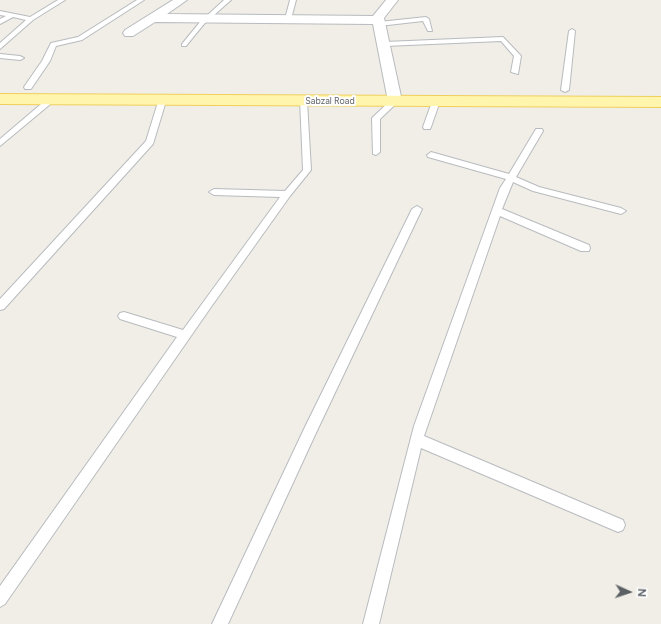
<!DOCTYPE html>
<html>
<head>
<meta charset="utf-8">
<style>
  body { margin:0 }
  #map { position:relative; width:661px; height:624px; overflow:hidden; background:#f0eee6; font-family:Figtree,sans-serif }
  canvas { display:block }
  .north { position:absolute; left:609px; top:572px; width:40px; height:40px; -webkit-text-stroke:3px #fff; paint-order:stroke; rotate:93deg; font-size:11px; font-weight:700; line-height:16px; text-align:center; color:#5d6166 }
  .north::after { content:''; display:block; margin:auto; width:14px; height:18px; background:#5d6166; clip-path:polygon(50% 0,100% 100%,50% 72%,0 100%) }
</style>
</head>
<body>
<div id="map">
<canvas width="661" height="624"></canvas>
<div class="north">N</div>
</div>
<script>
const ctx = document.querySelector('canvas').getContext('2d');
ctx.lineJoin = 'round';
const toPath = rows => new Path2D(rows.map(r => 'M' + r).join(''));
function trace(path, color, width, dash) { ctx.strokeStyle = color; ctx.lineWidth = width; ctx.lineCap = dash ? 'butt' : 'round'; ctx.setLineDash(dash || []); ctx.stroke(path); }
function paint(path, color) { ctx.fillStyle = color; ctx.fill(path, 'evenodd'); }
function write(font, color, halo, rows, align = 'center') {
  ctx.font = font + ' Figtree,sans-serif'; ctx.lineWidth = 4; ctx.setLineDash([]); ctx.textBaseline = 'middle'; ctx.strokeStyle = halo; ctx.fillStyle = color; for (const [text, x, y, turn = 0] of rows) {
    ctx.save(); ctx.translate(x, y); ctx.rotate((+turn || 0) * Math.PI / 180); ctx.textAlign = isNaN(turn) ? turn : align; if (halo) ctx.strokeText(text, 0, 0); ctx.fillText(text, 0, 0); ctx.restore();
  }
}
const service = toPath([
  [58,0,65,0,33,20,0,49,0,43,26,20,13,17,0,24,0,19,6,16,0,15,0,11,30,17,58,0],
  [137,0,144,0,82,40,56,46,50,61,31,89,25,89,24,87,42,61,51,43,78,37,137,0],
  [224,0,231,0,204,24,186,46,182,46,182,44,200,22,224,0],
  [290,0,296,0,291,19,288,21,285,19,290,0],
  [426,17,429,19,432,31,428,31,423,21,379,26,376,24,379,22,426,17],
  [572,29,575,31,569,90,565,92,561,90,569,31,572,29],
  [503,37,521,56,518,74,511,72,514,56,501,41,385,46,382,44,385,42,503,37],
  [0,54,20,56,24,58,20,60,0,58,0,54],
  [47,99,54,101,0,146,0,139,47,99],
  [159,99,166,101,153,144,4,309,0,310,0,299,146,141,159,99],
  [300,99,307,101,311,170,290,196,211,307,5,604,0,607,0,586,177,337,120,319,118,316,120,313,124,312,183,330,280,197,214,195,209,192,214,189,285,191,303,170,300,99],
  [392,99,399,101,380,119,380,152,376,155,373,154,372,118,392,99],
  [433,99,440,101,431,127,430,129,424,129,423,127,433,99],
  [536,129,542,129,543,131,516,177,539,187,621,208,626,211,621,214,533,191,513,182,502,209,589,245,590,248,589,251,581,251,500,216,424,436,623,520,625,525,623,530,618,532,421,448,379,624,363,624,414,426,500,188,506,179,428,157,427,155,431,152,509,174,536,129],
  [417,206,422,209,315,435,228,624,212,624,305,427,412,209,417,206]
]);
const minor = toPath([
  [173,0,187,0,167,14,373,16,386,0,398,0,384,18,402,101,400,104,395,105,390,104,388,101,373,24,155,22,133,36,125,36,123,33,125,30,173,0]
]);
const primary = toPath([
  [0,94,661,97,661,107,0,104,0,94]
]);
trace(service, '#b8bbbf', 2);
trace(minor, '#b8bbbf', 2);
trace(primary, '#f1cf5d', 2);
paint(service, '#fff');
paint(minor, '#fff');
paint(primary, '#fff5ac');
write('9px', '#5d6166', '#fff', [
  ["Sabzal Road",330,101]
]);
</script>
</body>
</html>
